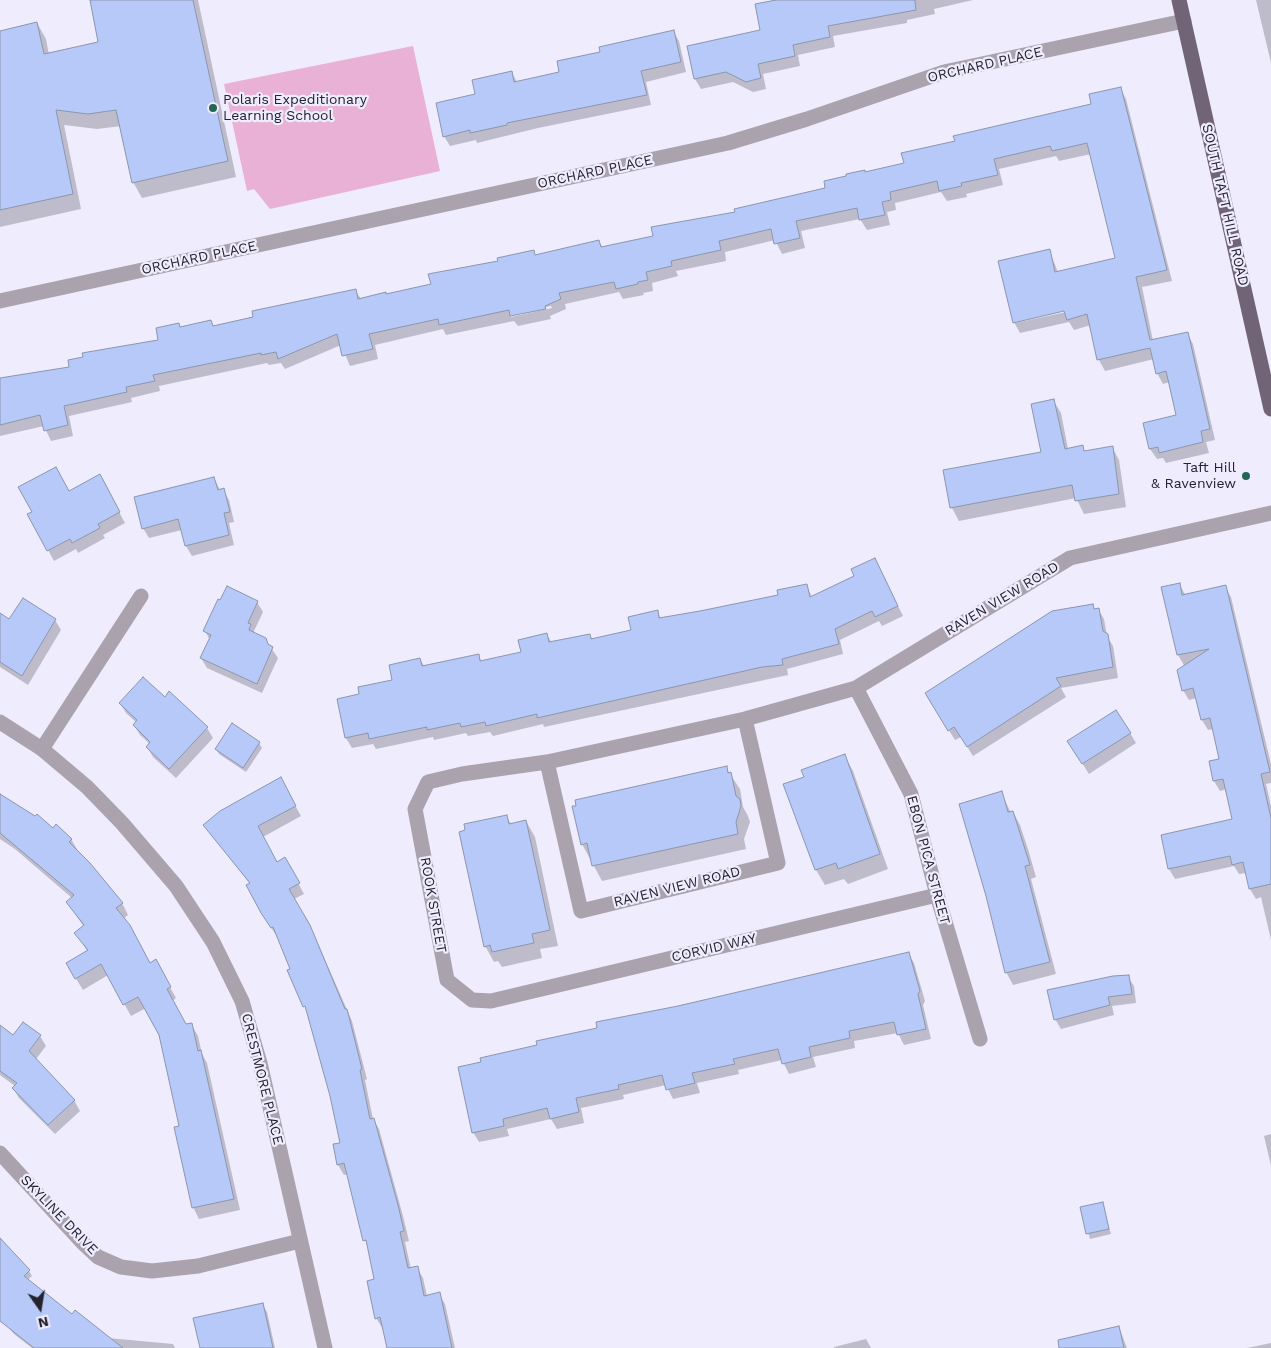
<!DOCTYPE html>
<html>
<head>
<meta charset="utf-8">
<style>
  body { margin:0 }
  #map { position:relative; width:1271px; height:1348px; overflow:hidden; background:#eeecfd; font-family:"Work Sans",sans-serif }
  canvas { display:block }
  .north { position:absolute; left:15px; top:1283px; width:50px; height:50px; -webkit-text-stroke:4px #eeecfd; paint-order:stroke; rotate:167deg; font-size:14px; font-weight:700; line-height:20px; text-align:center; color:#25232e }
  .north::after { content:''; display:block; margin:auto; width:18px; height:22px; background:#25232e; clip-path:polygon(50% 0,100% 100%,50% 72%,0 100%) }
</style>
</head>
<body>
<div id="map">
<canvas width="1271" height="1348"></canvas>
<div class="north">N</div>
</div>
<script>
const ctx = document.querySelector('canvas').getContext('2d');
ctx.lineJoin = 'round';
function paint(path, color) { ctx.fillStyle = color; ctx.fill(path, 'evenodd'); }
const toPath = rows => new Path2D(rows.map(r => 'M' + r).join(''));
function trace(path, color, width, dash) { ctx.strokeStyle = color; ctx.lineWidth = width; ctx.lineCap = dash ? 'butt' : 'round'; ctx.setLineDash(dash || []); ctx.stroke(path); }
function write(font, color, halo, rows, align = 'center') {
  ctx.font = font + ' "Work Sans",sans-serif'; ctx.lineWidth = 4.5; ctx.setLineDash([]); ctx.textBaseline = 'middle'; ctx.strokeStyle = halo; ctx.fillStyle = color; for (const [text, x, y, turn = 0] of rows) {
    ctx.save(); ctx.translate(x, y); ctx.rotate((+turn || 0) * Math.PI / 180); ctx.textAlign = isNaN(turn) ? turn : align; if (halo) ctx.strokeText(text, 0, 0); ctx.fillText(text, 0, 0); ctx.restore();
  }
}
paint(toPath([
  [413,46,440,171,270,209,254,189,247,191,224,84]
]), '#e8b1d5');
paint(toPath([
  [91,0,198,0,236,177,142,198,133,182,121,126,97,129,64,125,81,209,0,227,0,32,37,23,46,39,49,55,100,43],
  [790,0,973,0,934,9,935,14,907,20,907,23,833,36,835,47,798,55,800,66,763,74,766,89,753,92,733,82,701,89,695,79,762,31],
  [1256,0,1271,0,1271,63],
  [673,31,679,41,686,72,646,82,651,105,538,128,477,143,476,140,450,146,444,136,477,95,512,73,517,82,560,73,602,53],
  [1120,88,1126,99,1172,281,1142,287,1153,341,1187,333,1193,344,1215,440,1206,442,1209,453,1166,463,1163,458,1157,459,1150,449,1144,424,1178,416,1170,382,1163,384,1157,373,1154,359,1105,371,1099,360,1091,325,1074,330,1069,322,1020,333,1014,322,1049,250,1058,272,1117,259,1091,154,1059,161,1056,156,999,169,1003,185,966,194,967,197,947,201,941,192,895,203,896,210,887,212,890,225,867,230,860,219,801,231,805,248,782,254,775,240,725,252,726,261,676,271,678,276,652,283,653,291,643,293,644,295,623,299,619,292,565,304,566,309,550,316,551,319,518,326,514,321,446,335,443,329,375,345,378,359,350,366,341,345,285,369,281,363,269,365,267,363,159,386,160,391,131,398,132,402,69,416,73,436,51,441,44,426,0,436,0,383,71,368,160,341,180,328,211,321,214,327,355,290,361,299,386,296,535,256,599,242,603,248,655,237,827,188,865,173,905,164,956,142,1093,105],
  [551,306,552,308,511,317,511,314],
  [1070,309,1071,311,1015,323,1015,321],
  [1053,400,1061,413,1068,449,1082,447,1085,452,1112,447,1119,460,1126,507,1084,514,1076,498,959,521,952,508,945,471,1042,453],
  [214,478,220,490,223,490,229,500,234,522,229,523,234,545,192,556,186,546,182,530,149,538,143,528],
  [105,486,125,523,103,535,105,538,78,553,76,549,54,561,29,515],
  [875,559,903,616,882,626,879,621,840,640,843,654,787,669,788,675,544,727,543,724,493,736,490,732,468,736,466,733,434,740,433,737,376,749,373,744,352,748,346,738,361,695,393,681,420,659,424,666,478,655,482,662,523,653,547,635,552,643,590,635,593,640,633,631,657,611,661,619,780,596,806,585,812,597,856,577],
  [1179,584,1185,594,1225,587,1231,597,1271,764,1271,783,1266,784,1271,806,1271,940,1261,897,1256,899,1250,889,1247,873,1239,874,1234,866,1175,879,1169,869,1162,836,1233,820,1227,789,1220,791,1214,781,1210,762,1220,760,1214,729,1208,730,1202,720,1197,698,1189,700,1183,690,1185,667,1178,655,1162,588],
  [257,602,263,612,254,631,256,635,265,639,278,658,262,693,207,668,201,658,210,640,205,631],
  [1093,605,1095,610,1098,609,1104,619,1107,636,1113,646,1118,678,1061,688,1066,697,973,756,961,737,955,740,932,703],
  [0,615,9,621,55,620,61,630,28,685,0,667],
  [169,693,207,728,213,738,176,778,153,757,147,747,150,744,140,735,134,725,137,723,126,713,120,703,165,698],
  [232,725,259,743,262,748,246,772,219,754,216,749],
  [1130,733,1136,743,1089,774,1075,752],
  [844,755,853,771,888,869,848,884,844,879,825,885,816,870,785,785,806,777],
  [726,768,740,789,743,807,748,816,750,822,744,839,746,849,602,881,582,844],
  [286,789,301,816,263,837,277,863,285,859,304,894,294,899,315,937,352,1021,367,1079,365,1080,373,1119,379,1129,403,1216,409,1241,405,1242,411,1269,417,1268,423,1278,427,1296,439,1294,445,1304,455,1348,387,1348,383,1329,376,1318,376,1280,368,1247,365,1240,348,1174,344,1175,338,1165,341,1144,331,1096,309,1015,278,938,268,923,250,884,204,825],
  [1001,792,1011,813,1013,812,1020,825,1028,849,1036,877,1031,879,1056,974,1013,985,1006,972],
  [0,793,4,798,71,839,78,851,122,903,128,915,123,919,150,964,162,973,176,998,172,1001,186,1026,191,1024,198,1036,202,1054,207,1063,240,1210,199,1219,193,1207,180,1127,160,1035,146,1008,131,1016,108,975,83,990,67,964,88,952,76,934,84,927,67,902,72,898,15,849,0,839],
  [506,816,511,824,526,821,535,837,558,946,540,949,542,958,502,967,498,961,494,962,485,946,467,831],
  [908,953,914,963,925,1001,923,1005,931,1039,904,1045,898,1033,854,1041,855,1048,813,1057,816,1067,789,1074,782,1060,738,1070,739,1074,697,1083,700,1093,673,1099,666,1085,623,1095,624,1099,581,1108,584,1123,557,1129,551,1119,507,1129,509,1136,479,1142,473,1132,538,1046,678,1008],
  [1128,977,1134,986,1136,1003,1112,1006,1114,1015,1061,1029,1055,1019],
  [0,1027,13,1037,40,1036,46,1046,36,1059,74,1100,80,1111,55,1134,19,1098,13,1088,15,1086,0,1075],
  [1271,1134,1271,1166,1264,1136],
  [1102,1203,1111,1234,1090,1239,1081,1208],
  [0,1240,29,1271,32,1276,27,1280,88,1348,32,1348,14,1334,0,1318],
  [262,1304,267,1312,275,1348,201,1348],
  [1119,1327,1127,1348,1086,1348],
  [108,1338,173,1344,175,1348,106,1348],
  [866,1339,871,1348,834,1348,834,1347],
  [1271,1343,1271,1348,1247,1348]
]), '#0003');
const building = toPath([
  [90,0,193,0,228,161,132,183,116,110,88,114,56,110,73,194,0,210,0,31,37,22,44,54,98,42,90,0],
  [776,0,915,0,916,10,828,26,830,37,793,45,795,56,758,64,761,78,746,82,726,72,694,79,687,46,760,30,755,4,776,0],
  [674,30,681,62,641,71,647,95,507,123,507,125,470,133,470,130,443,137,436,103,475,94,472,80,512,71,514,82,559,72,557,61,600,52,599,47,674,30],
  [1121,87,1167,270,1136,277,1150,340,1188,332,1210,429,1201,431,1203,442,1159,453,1158,447,1149,449,1143,423,1176,415,1166,371,1156,374,1150,348,1097,360,1087,314,1067,320,1064,311,1013,323,998,261,1050,249,1055,272,1115,258,1087,143,1052,151,1050,146,994,159,998,175,961,183,962,186,939,191,937,181,890,192,891,200,882,202,885,215,859,220,857,208,796,221,800,238,774,244,771,229,719,241,721,250,671,261,672,266,646,272,648,280,638,282,638,284,616,289,614,282,559,293,561,299,545,306,546,309,510,316,509,310,439,325,438,319,369,334,373,349,342,356,337,334,278,359,276,352,261,355,261,353,153,375,155,381,126,387,127,392,64,406,68,425,44,431,40,415,0,425,0,378,69,367,68,360,83,357,82,353,158,340,156,328,179,323,180,327,211,320,213,326,253,317,252,311,356,289,358,299,386,292,386,294,431,284,428,274,498,261,497,258,534,250,535,255,599,240,601,247,653,236,651,227,735,212,734,209,825,188,824,181,846,176,846,174,865,170,865,172,904,163,901,153,955,141,953,136,1091,104,1089,94,1121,87],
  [1054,399,1065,449,1083,445,1084,451,1113,446,1119,494,1075,501,1072,485,950,508,943,470,1041,452,1031,404,1054,399],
  [56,467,69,491,100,474,120,512,98,524,100,528,72,543,70,539,47,551,27,514,32,512,18,487,56,467],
  [214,477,218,490,224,488,230,512,224,513,229,535,185,546,178,519,142,529,134,497,214,477],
  [875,558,898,606,875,617,872,611,835,629,839,644,782,659,783,665,762,667,537,718,537,714,486,726,485,722,461,727,460,723,427,730,427,727,369,739,368,733,345,738,337,699,359,694,358,687,392,680,389,665,420,658,422,666,479,654,480,661,521,652,518,640,547,633,549,642,590,634,591,639,631,630,628,617,658,610,659,618,700,611,778,595,777,590,807,584,810,597,854,576,851,569,875,558],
  [1180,583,1182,595,1226,585,1270,772,1261,774,1271,818,1271,884,1249,889,1243,862,1232,865,1230,856,1168,869,1161,835,1232,819,1223,779,1213,781,1209,761,1219,759,1210,718,1201,720,1193,688,1182,691,1177,670,1209,649,1177,655,1161,587,1180,583],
  [227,586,258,601,248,623,251,624,249,630,266,638,268,644,273,647,257,684,200,658,211,635,203,631,218,599,220,600,227,586],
  [23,598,56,619,22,676,0,662,0,613,9,619,23,598],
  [1093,604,1094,609,1099,608,1103,631,1108,634,1113,667,1056,678,1061,686,967,747,954,727,948,731,925,693,1052,611,1093,604],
  [143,677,165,697,169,691,208,727,169,769,146,747,150,742,133,725,137,720,119,703,143,677],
  [1116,710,1131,733,1082,764,1067,741,1116,710],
  [232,723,260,742,243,768,215,749,232,723],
  [845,754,880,854,838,869,836,863,815,870,783,784,804,777,801,770,845,754],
  [727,766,728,773,731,772,736,796,740,799,741,806,736,822,738,834,592,866,587,843,581,845,572,806,576,806,575,800,727,766],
  [281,777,296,806,258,826,277,862,285,857,300,883,289,889,310,925,345,1009,347,1009,362,1069,360,1070,370,1119,374,1118,398,1205,404,1231,400,1232,408,1268,418,1266,424,1296,440,1292,452,1348,387,1348,380,1317,375,1319,367,1281,374,1279,366,1240,363,1241,344,1163,337,1165,333,1144,340,1143,330,1096,305,1006,303,1007,287,970,290,969,273,927,271,928,261,913,246,885,250,883,203,825,220,811,281,777],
  [1002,791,1008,812,1013,811,1030,865,1025,866,1050,962,1005,973,986,896,959,804,1002,791],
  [0,794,35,816,37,814,53,828,56,824,72,839,69,842,90,863,123,903,116,908,130,925,150,963,156,959,170,985,171,987,167,989,186,1024,192,1023,198,1051,201,1050,234,1199,192,1208,174,1127,179,1126,159,1035,138,997,123,1005,101,964,75,979,66,963,88,950,74,933,84,925,66,902,74,895,0,833,0,794],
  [507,815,509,824,526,820,550,930,532,934,534,943,492,952,490,945,484,947,459,832,465,830,464,824,507,815],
  [909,952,920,991,918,994,926,1029,897,1035,894,1022,849,1031,850,1038,809,1047,811,1057,782,1064,778,1049,733,1059,735,1064,692,1073,695,1083,666,1090,662,1075,618,1085,619,1089,576,1098,579,1112,550,1119,547,1108,503,1119,504,1126,472,1133,458,1067,481,1062,480,1058,537,1045,536,1041,597,1028,596,1022,678,1006,909,952],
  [1129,975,1132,994,1108,997,1110,1005,1054,1020,1047,990,1113,976,1129,975],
  [23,1022,41,1035,29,1051,75,1100,48,1125,12,1088,17,1083,0,1071,0,1025,13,1035,23,1022],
  [1103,1202,1109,1229,1086,1234,1080,1207,1103,1202],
  [0,1238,30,1270,24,1276,72,1314,75,1310,123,1348,34,1348,0,1321,0,1238],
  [263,1303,273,1348,200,1348,193,1318,263,1303],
  [1119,1326,1124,1348,1059,1348,1058,1340,1119,1326]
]);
paint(building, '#b6c9f8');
trace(building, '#8b95ae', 1);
trace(toPath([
  [0,301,728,143,807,119,944,72,1184,21],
  [856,688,911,794,937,895,980,1039],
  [0,722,42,749,87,787,122,823,176,886,213,942,242,1001,260,1063,325,1348],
  [42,749,141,596],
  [547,762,581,911,778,863,745,719],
  [937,895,491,1001,472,1000,447,980,415,809,428,782,462,774,547,762,745,719,856,688,1070,558,1271,513],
  [0,1153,82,1242,98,1257,121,1267,152,1271,198,1266,300,1241]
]), '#aaa2ad', 15);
trace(toPath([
  [1179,0,1271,409]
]), '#716477', 15);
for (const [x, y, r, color] of [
  [213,108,5,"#246554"],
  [1246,476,5,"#246554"]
]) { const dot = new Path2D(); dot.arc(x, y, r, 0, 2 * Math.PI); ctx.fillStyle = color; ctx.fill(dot); trace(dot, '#eeecfd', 2); }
write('14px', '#25232e', '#eeecfd', [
  ["ORCHARD PLACE",985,65,-13],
  ["ORCHARD PLACE",595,172,-12],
  ["SOUTH TAFT HILL ROAD",1225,205,77],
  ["ORCHARD PLACE",199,258,-12],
  ["RAVEN VIEW ROAD",1002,599,-31],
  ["EBON PICA STREET",928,860,75],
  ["RAVEN VIEW ROAD",677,887,-14],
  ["ROOK STREET",433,905,80],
  ["CORVID WAY",714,948,-13],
  ["CRESTMORE PLACE",262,1079,76],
  ["SKYLINE DRIVE",59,1215,46]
]);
write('14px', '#25232e', '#eeecfd', [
  ["Polaris Expeditionary",223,100],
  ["Learning School",223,116],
  ["Taft Hill",1236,468,"right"],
  ["& Ravenview",1236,484,"right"]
], 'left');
</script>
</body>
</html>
